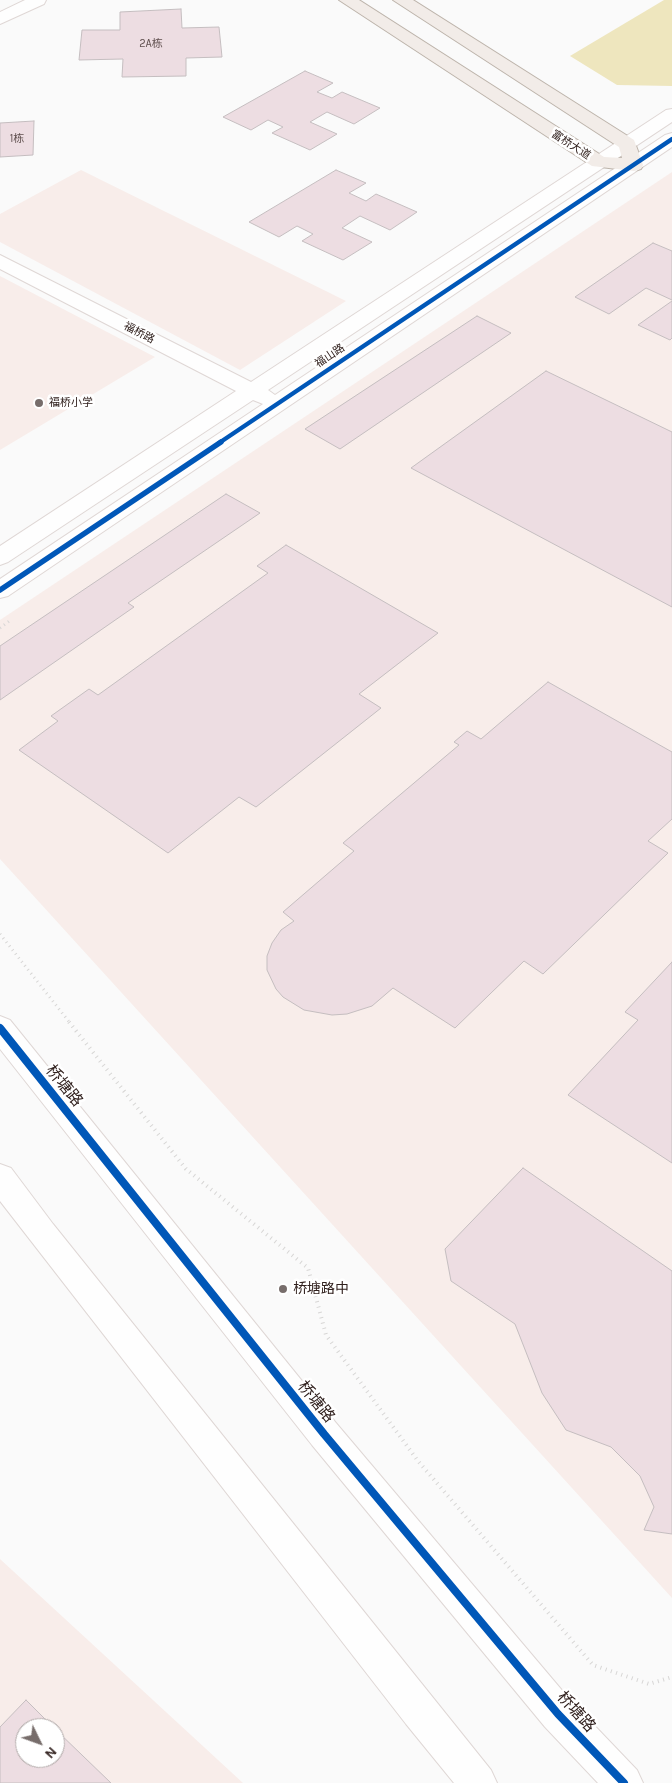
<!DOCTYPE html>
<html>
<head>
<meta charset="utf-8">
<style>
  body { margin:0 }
  #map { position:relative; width:672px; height:1783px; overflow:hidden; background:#fafafa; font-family:Karla,sans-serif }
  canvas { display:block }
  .north { position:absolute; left:15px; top:1718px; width:50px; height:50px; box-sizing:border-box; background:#fff; border:1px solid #ada6a5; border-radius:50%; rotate:132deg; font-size:14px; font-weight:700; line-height:20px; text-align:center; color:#31211e }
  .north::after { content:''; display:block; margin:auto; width:18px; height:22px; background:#776d6b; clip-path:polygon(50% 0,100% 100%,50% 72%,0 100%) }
</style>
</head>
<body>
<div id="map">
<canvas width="672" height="1783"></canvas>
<div class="north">N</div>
</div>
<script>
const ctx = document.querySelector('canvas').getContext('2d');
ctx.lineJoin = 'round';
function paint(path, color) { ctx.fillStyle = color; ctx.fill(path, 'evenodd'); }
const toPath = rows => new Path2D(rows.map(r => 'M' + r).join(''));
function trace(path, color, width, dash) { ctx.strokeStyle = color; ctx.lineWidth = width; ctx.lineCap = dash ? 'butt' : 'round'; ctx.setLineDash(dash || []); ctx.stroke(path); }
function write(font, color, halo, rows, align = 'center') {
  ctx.font = font + ' Karla,"Noto Sans SC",sans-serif'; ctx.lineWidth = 5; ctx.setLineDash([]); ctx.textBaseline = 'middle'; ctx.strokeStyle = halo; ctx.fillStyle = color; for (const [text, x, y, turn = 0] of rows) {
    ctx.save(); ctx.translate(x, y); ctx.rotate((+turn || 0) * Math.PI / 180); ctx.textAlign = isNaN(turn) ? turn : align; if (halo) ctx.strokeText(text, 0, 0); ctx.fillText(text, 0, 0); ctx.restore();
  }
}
paint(toPath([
  [81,170,346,301,240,370,0,242,0,214],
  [672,172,672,1598,0,859,0,620],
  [0,276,155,357,0,450],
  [0,1559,243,1783,0,1783],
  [25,1728,55,1728,55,1758,25,1758]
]), '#f8edea');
paint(toPath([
  [664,0,672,0,672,86,617,85,570,56]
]), '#eee6be');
const building = toPath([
  [181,9,182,28,219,27,222,57,186,58,186,76,122,77,123,59,79,60,82,30,120,30,120,12,181,9],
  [305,71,333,83,317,92,332,98,342,92,380,108,354,124,327,112,310,122,337,134,310,150,272,133,283,127,268,120,251,130,223,117,305,71],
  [34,121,33,155,0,157,0,123,34,121],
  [336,170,366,183,349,193,366,201,376,194,417,212,390,230,360,216,342,228,372,242,343,260,302,241,313,234,297,226,279,237,249,222,336,170],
  [653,243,672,251,672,300,646,288,609,314,575,297,653,243],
  [672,301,672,338,670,340,638,325,672,301],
  [477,316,511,333,340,449,305,429,477,316],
  [546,371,672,432,672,607,411,468,546,371],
  [226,494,260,513,128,603,134,607,0,700,0,646,226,494],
  [286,545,438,633,359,694,381,708,256,807,239,797,168,853,19,750,58,721,51,716,89,689,98,695,268,573,257,566,286,545],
  [548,682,672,752,672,819,648,841,668,853,543,974,524,961,455,1028,393,988,372,1006,347,1014,332,1015,304,1010,283,997,276,989,267,970,267,956,272,943,281,930,294,921,283,912,354,851,343,843,459,745,454,742,467,731,481,739,548,682],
  [672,962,672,1163,568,1095,638,1020,625,1012,672,962],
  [523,1168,672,1271,672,1534,644,1530,654,1507,640,1476,611,1447,566,1430,542,1393,515,1324,451,1281,445,1249,523,1168],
  [26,1700,54,1728,25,1728,25,1758,55,1758,55,1729,111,1783,0,1783,0,1727,26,1700]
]);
paint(building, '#eddde2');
trace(building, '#c5bec0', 1);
const minor = toPath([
  [25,0,46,0,44,4,0,24,0,12,25,0],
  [672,109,672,122,268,390,275,395,665,135,672,133,672,147,8,596,0,598,0,579,263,404,253,400,8,562,0,565,0,546,236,391,0,269,0,255,251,382,666,110,672,109],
  [0,1016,10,1020,336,1423,571,1701,637,1770,643,1783,598,1783,545,1727,312,1445,0,1049,0,1016],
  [0,1164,11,1168,53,1224,491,1770,497,1783,454,1783,406,1724,0,1201,0,1164]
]);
const major = toPath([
  [339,0,359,0,604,157,622,158,619,147,393,0,413,0,634,140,643,165,641,169,634,171,592,166,339,0]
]);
trace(minor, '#dfd7d5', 2);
trace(major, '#bdb4ab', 2);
trace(toPath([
  [0,628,12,619],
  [0,934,70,1023]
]), '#d7d6d5', 3, [1, 4]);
trace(toPath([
  [69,1022,186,1169,308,1268,326,1335,418,1461,593,1665,649,1684,672,1677]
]), '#d7d6d5', 4, [1, 4.5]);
paint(minor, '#fefefe');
paint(major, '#f2ece8');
trace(toPath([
  [219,443,672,139]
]), '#0057b8', 4.5);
trace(toPath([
  [0,590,221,442]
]), '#0057b8', 5.5);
trace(toPath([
  [0,1028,324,1434,558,1714,624,1783]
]), '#0057b8', 8);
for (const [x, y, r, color] of [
  [39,403,5,"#776d6b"],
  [283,1289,5,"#776d6b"]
]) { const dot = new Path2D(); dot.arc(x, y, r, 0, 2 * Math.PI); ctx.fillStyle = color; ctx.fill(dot); trace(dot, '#fff', 2); }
write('11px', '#60504f', null, [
  ["2A栋",151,44],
  ["1栋",17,139]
]);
write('11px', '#31211e', '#fff', [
  ["富桥大道",571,145,33],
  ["福桥路",139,333,27],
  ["福山路",330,356,-34]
]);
write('11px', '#31211e', '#fff', [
  ["福桥小学",49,403]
], 'left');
write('14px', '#31211e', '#fff', [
  ["桥塘路中",293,1289]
], 'left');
write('16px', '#31211e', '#fff', [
  ["桥塘路",64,1086,51],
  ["桥塘路",316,1402,51],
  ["桥塘路",576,1712,48]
]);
</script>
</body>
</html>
